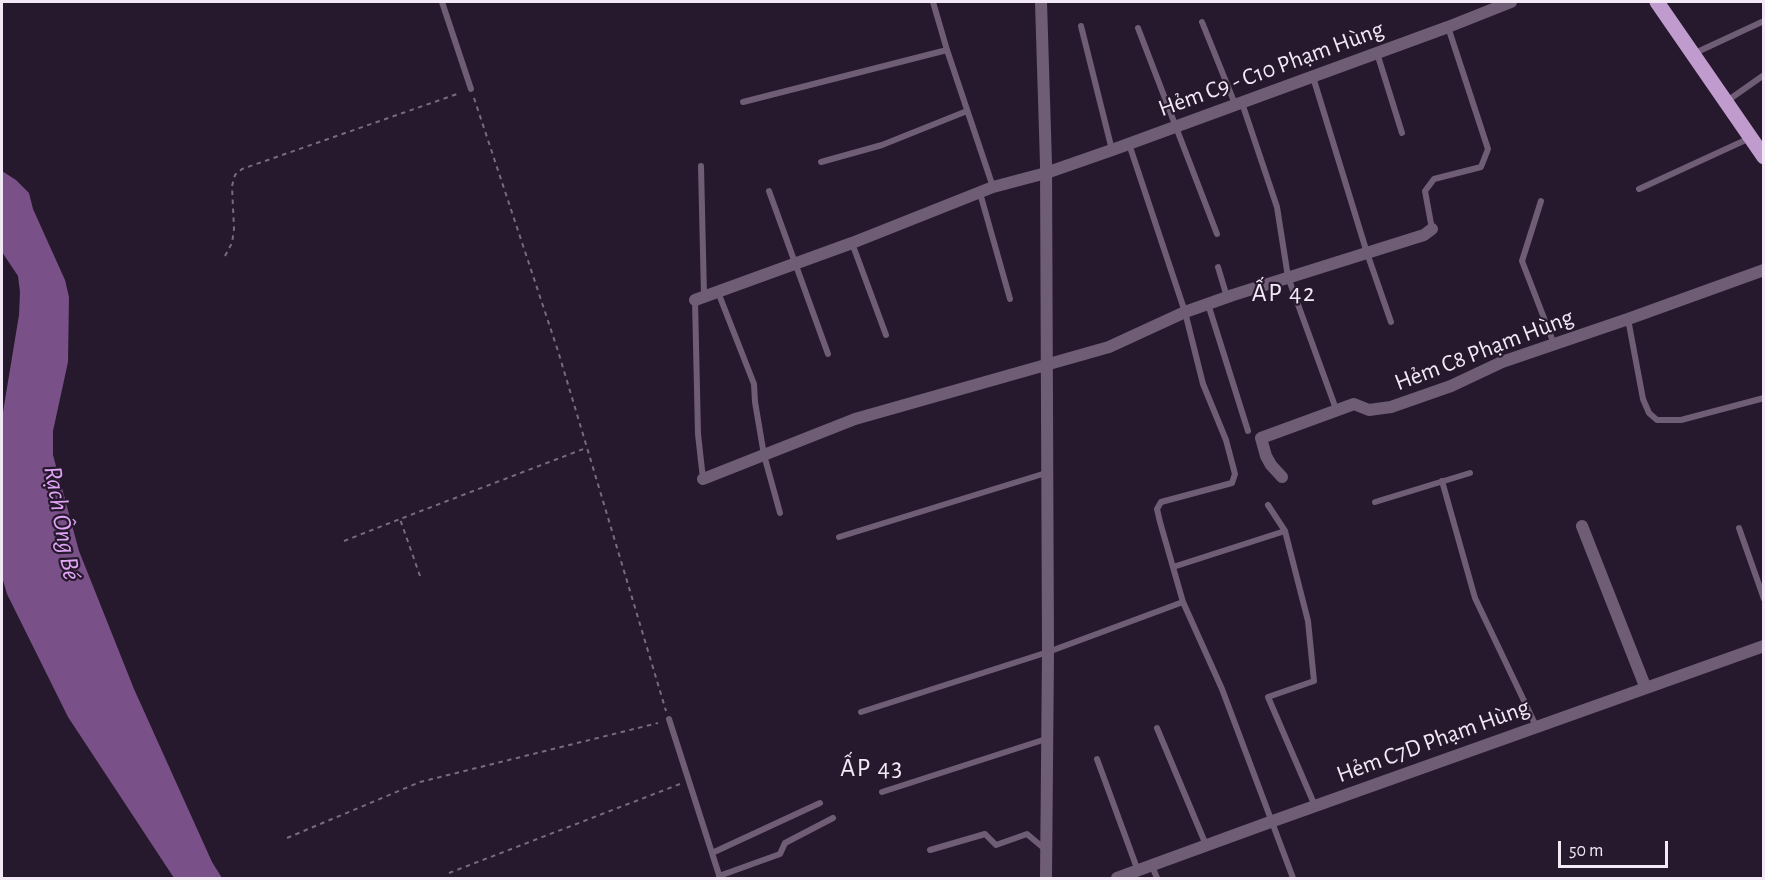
<!DOCTYPE html>
<html>
<head>
<meta charset="utf-8">
<style>
  body { margin:0 }
  #map { position:relative; width:1765px; height:880px; overflow:hidden; background:#27192d; font-family:"Alegreya Sans",sans-serif }
  canvas { display:block }
  .frame { position:absolute; inset:0; border:3px solid #f2e8f6; pointer-events:none }
  .scale { position:absolute; left:1558px; top:841px; width:110px; height:27px; box-sizing:border-box; border:3px solid #f2e8f6; border-top:0; padding-left:8px; font-size:18px; line-height:21px; white-space:nowrap; color:#f2e8f6; -webkit-text-stroke:4px #27192d; paint-order:stroke }
</style>
</head>
<body>
<div id="map">
<canvas width="1765" height="880"></canvas>
<div class="frame"></div>
<div class="scale">50 m</div>
</div>
<script>
const ctx = document.querySelector('canvas').getContext('2d');
ctx.lineJoin = 'round';
function paint(path, color) { ctx.fillStyle = color; ctx.fill(path, 'evenodd'); }
const toPath = rows => new Path2D(rows.map(r => 'M' + r).join(''));
function trace(path, color, width, dash) { ctx.strokeStyle = color; ctx.lineWidth = width; ctx.lineCap = dash ? 'butt' : 'round'; ctx.setLineDash(dash || []); ctx.stroke(path); }
function write(font, color, halo, rows, align = 'center') {
  ctx.font = font + ' "Alegreya Sans",sans-serif'; ctx.lineWidth = 4.5; ctx.setLineDash([]); ctx.textBaseline = 'middle'; ctx.strokeStyle = halo; ctx.fillStyle = color; for (const [text, x, y, turn = 0] of rows) {
    ctx.save(); ctx.translate(x, y); ctx.rotate((+turn || 0) * Math.PI / 180); ctx.textAlign = isNaN(turn) ? turn : align; if (halo) ctx.strokeText(text, 0, 0); ctx.fillText(text, 0, 0); ctx.restore();
  }
}
paint(toPath([
  [2,171,16,180,29,193,33,209,65,280,69,297,68,362,53,431,53,455,79,551,134,689,212,862,222,878,174,878,68,717,7,594,2,577,2,418,19,315,20,292,18,276,2,252]
]), '#795087');
trace(toPath([
  [474,98,558,351,666,711],
  [225,256,232,243,234,229,232,186,235,175,242,169,460,93],
  [344,541,400,519],
  [420,576,400,519,586,448],
  [287,838,420,782,658,723],
  [449,873,680,784]
]), '#776b7c', 2, [4.5, 4.5]);
trace(toPath([
  [442,2,471,89],
  [933,2,947,50,993,187],
  [1202,22,1235,104],
  [1081,26,1112,150],
  [1138,28,1217,234],
  [1377,53,1402,133],
  [1695,53,1764,21],
  [1313,77,1367,253,1391,322],
  [1727,101,1764,75],
  [743,102,947,50],
  [1242,103,1277,207,1288,277,1336,409],
  [1129,144,1185,312,1203,384,1226,440,1235,474,1232,483,1161,502,1157,509,1160,522,1183,602,1222,689,1293,878],
  [821,162,882,145,967,111],
  [701,166,704,296],
  [1639,189,1750,138],
  [769,191,828,354],
  [980,193,1010,299],
  [1541,201,1522,261,1554,344],
  [1432,229,1425,191,1434,179,1481,167,1488,149,1448,27],
  [852,243,886,335],
  [1218,267,1227,297],
  [718,292,754,384,755,402,764,455,780,513],
  [695,300,698,434,703,479],
  [1208,304,1248,431],
  [1628,319,1643,399,1649,413,1657,420,1681,420,1764,398],
  [1442,481,1475,598,1536,726],
  [1375,502,1470,473],
  [1739,528,1764,599],
  [1285,531,1308,621,1314,681,1268,697,1315,806],
  [839,537,1046,473],
  [1173,567,1285,531,1268,505],
  [861,712,1048,652,1183,602],
  [669,719,720,878],
  [1157,728,1206,845],
  [1097,759,1138,871],
  [882,792,1046,739],
  [930,850,985,834,996,845,1027,834,1046,850],
  [712,853,820,803],
  [1152,866,1157,878],
  [719,876,780,854,785,843,833,818]
]), '#6f5d76', 6);
trace(toPath([
  [1041,2,1046,164,1048,652,1046,878],
  [695,300,852,243,993,187,1046,173,1112,150,1448,27,1511,2],
  [1282,477,1271,465,1266,456,1261,438,1354,404,1369,410,1391,407,1451,386,1502,362,1628,319,1764,270],
  [703,479,855,419,1109,347,1185,312,1233,295,1424,235,1432,229],
  [1582,526,1645,686],
  [1117,878,1273,821,1764,646]
]), '#6f5d76', 12);
trace(toPath([
  [1657,2,1764,157]
]), '#c09bce', 15);
write('24px', '#f2e8f6', '#27192d', [
  ["Hẻm C9 - C10 Phạm Hùng",1271,69,-20],
  ["Hẻm C8 Phạm Hùng",1484,350,-21],
  ["Hẻm C7D Phạm Hùng",1433,741,-20]
]);
ctx.letterSpacing = '1.5px';
write('26px', '#f2e8f6', '#27192d', [
  ["ẤP 42",1284,293],
  ["ẤP 43",872,768]
]);
ctx.letterSpacing = '0px';
write('italic 26px', '#e1a5f6', '#27192d', [
  ["Rạch Ông Bé",62,523,80]
]);
</script>
</body>
</html>
